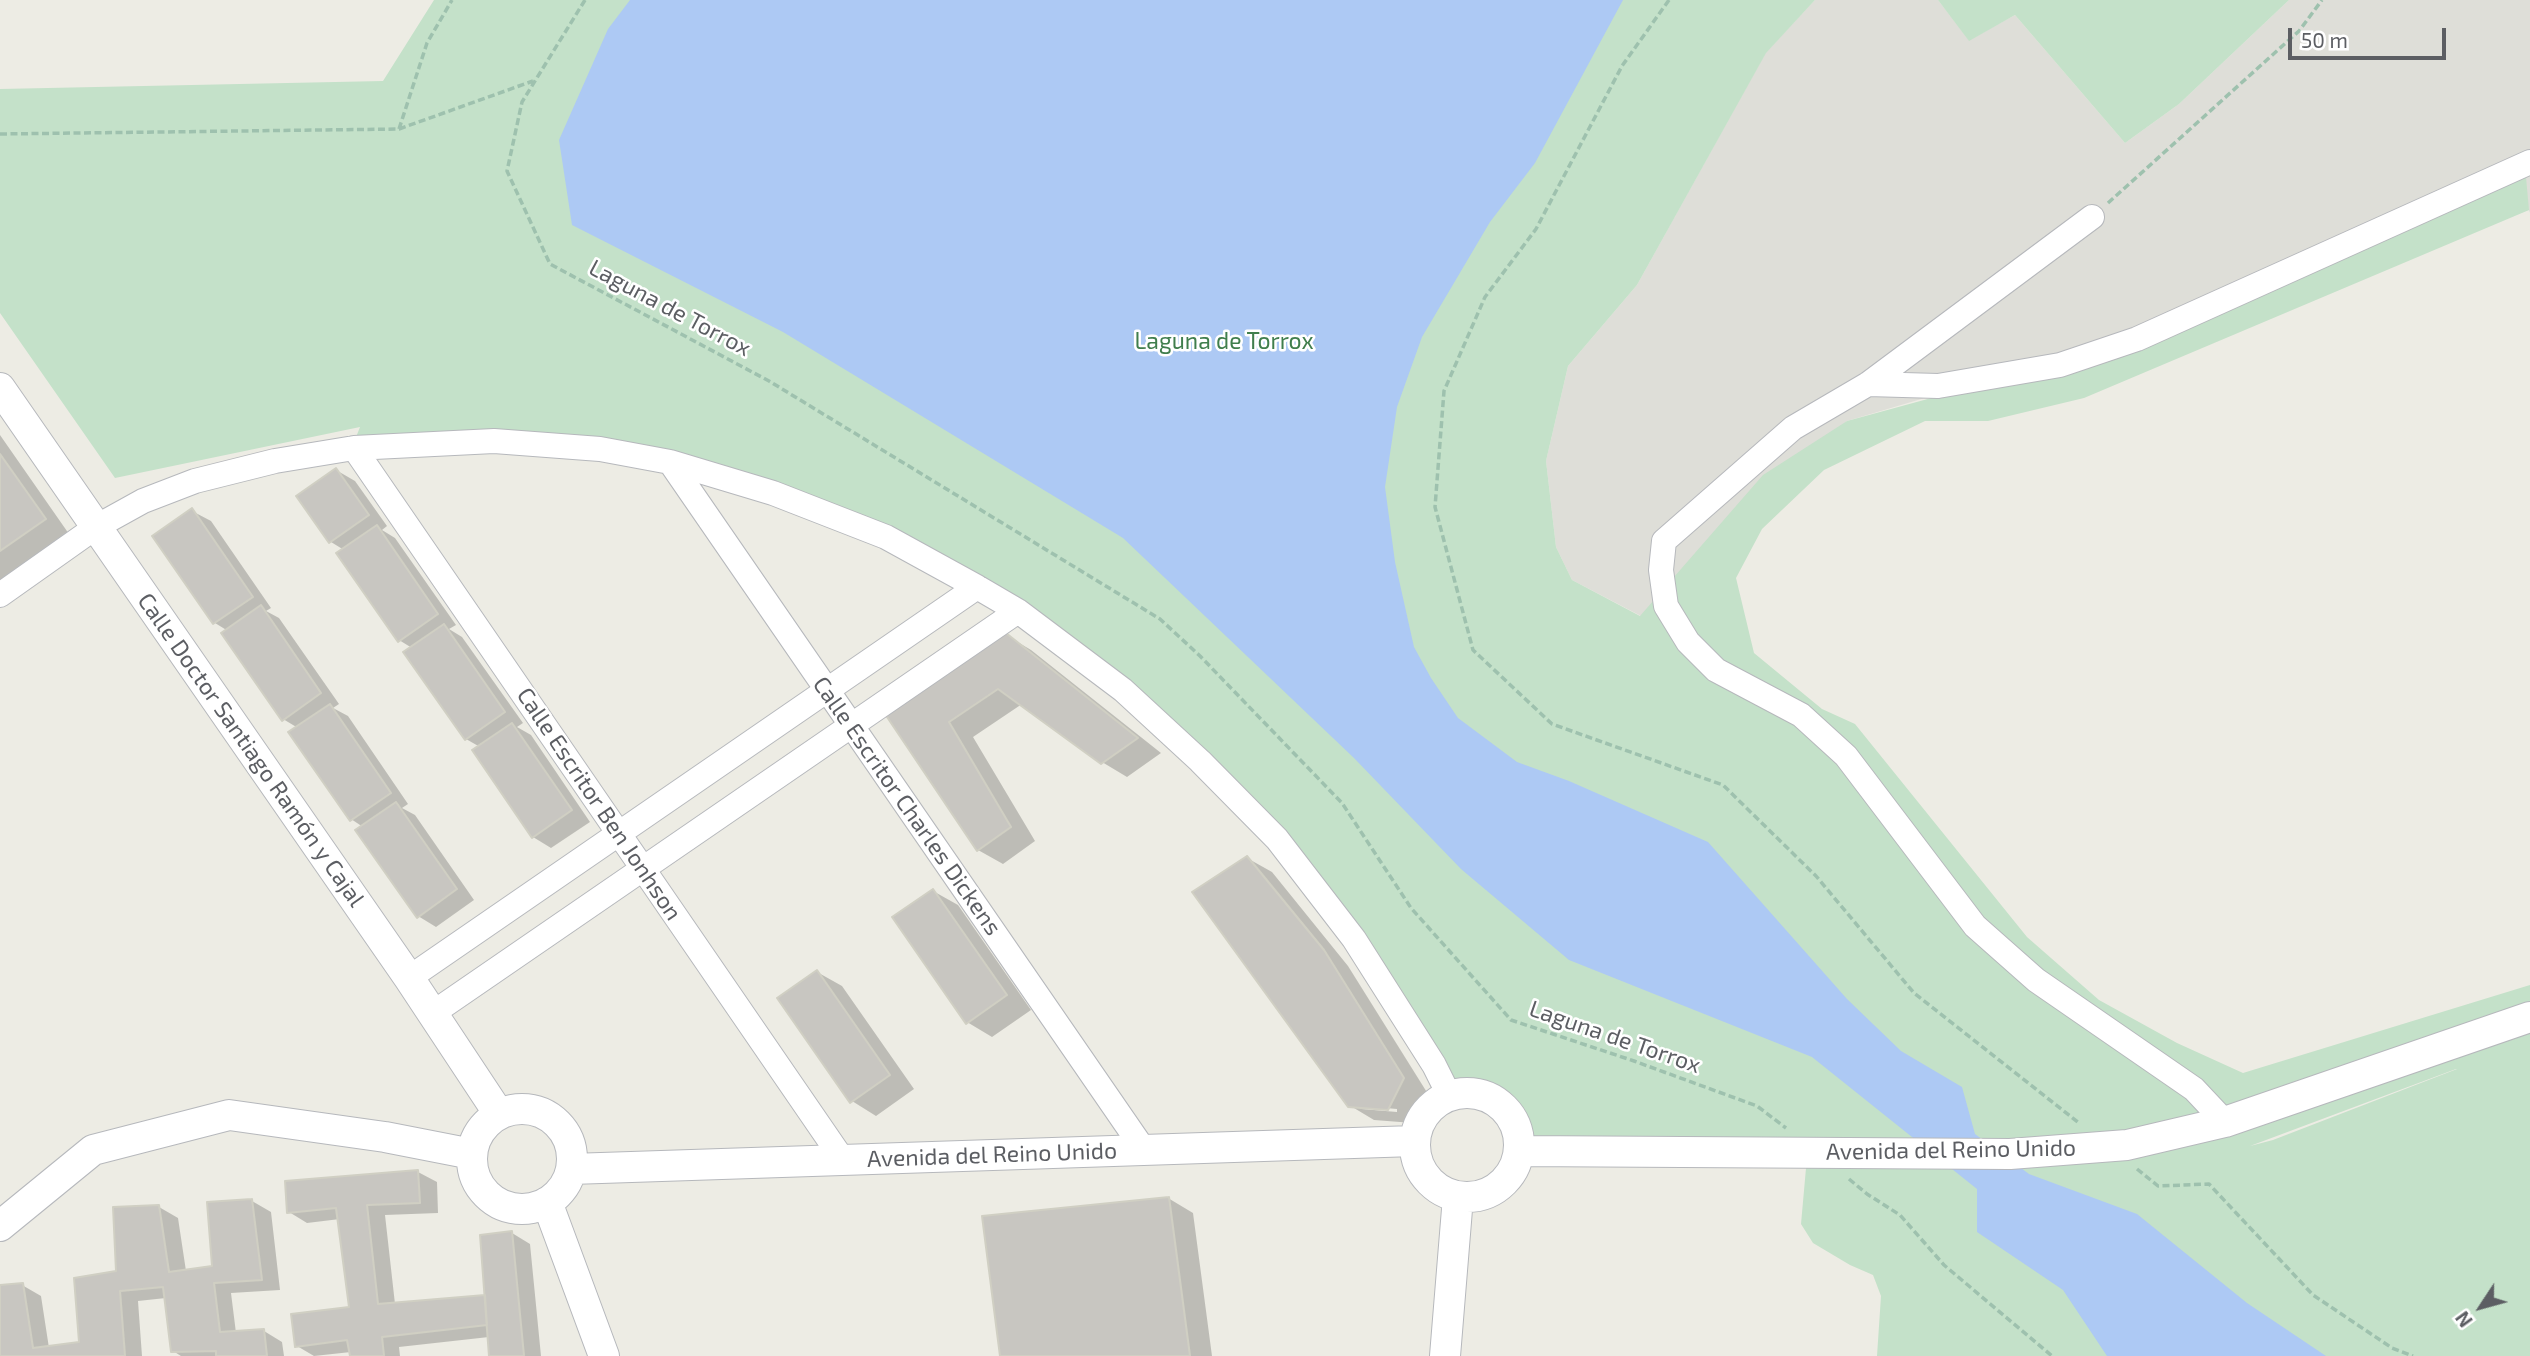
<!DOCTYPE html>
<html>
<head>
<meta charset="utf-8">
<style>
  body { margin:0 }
  #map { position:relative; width:2530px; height:1356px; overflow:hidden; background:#edece4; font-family:"Exo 2",sans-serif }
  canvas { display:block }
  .north { position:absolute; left:2446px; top:1272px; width:70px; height:70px; -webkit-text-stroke:5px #fff; paint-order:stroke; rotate:234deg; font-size:19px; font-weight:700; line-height:28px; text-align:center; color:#5c5e63 }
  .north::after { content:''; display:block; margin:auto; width:24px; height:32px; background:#5c5e63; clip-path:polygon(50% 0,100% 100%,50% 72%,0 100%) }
  .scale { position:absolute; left:2288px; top:28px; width:158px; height:32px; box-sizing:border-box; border:4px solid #5c5e63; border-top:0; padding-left:9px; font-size:21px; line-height:24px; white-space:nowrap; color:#5c5e63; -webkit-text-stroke:5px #fff; paint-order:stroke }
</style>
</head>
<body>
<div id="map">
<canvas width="2530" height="1356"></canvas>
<div class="north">N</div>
<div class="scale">50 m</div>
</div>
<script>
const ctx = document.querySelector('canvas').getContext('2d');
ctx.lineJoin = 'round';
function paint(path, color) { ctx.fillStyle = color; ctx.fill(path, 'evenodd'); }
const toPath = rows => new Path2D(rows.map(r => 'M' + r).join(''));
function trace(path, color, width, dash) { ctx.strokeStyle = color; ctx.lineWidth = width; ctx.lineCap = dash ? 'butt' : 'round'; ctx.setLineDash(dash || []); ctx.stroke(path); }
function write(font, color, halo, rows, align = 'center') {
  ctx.font = font + ' "Exo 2",sans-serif'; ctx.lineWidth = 5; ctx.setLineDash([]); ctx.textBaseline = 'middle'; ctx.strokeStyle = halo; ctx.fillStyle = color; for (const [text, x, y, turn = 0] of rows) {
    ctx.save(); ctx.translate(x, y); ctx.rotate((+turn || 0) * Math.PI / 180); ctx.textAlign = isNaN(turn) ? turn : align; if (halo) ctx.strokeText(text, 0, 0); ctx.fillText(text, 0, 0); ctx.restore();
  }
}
paint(toPath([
  [1815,0,1938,0,1969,40,2015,15,2125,143,2179,104,2289,0,2530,0,2530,213,2529,210,2178,323,1847,421,1641,616,1572,580,1556,547,1546,461,1568,366,1637,285,1766,52]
]), '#deded8');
paint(toPath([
  [434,0,1815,0,1766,53,1637,285,1568,366,1546,461,1556,547,1572,580,1640,616,1763,475,1847,421,2089,355,2525,166,2529,210,2084,398,1988,421,1925,421,1824,470,1762,529,1736,578,1754,653,1822,709,1855,724,2027,937,2099,1000,2177,1043,2243,1073,2530,985,2530,1356,1877,1356,1881,1296,1873,1275,1850,1265,1813,1243,1801,1224,1807,1157,1522,1151,1518,1134,1500,1109,1475,1096,1445,1092,1275,840,1021,613,883,539,675,461,491,442,351,450,360,427,115,478,0,313,0,89,383,81],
  [2457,1069,2273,1140,2250,1146,2456,1069],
  [1938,0,2289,0,2179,104,2125,143,2015,15,1969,41]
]), '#c4e1c9');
paint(toPath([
  [630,0,1623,0,1535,163,1490,222,1422,337,1397,407,1385,487,1395,562,1414,647,1431,678,1458,718,1517,762,1569,781,1708,842,1847,999,1901,1051,1962,1087,1975,1134,2029,1174,2137,1214,2247,1303,2326,1356,2107,1356,2063,1290,1977,1232,1977,1189,1812,1057,1569,960,1461,869,1354,758,1123,538,783,332,572,225,559,140,608,29]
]), '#adc9f4');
paint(toPath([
  [0,435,69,534,0,582],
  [336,470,355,481,387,526,382,530,395,538,456,625,449,629,462,637,523,723,517,727,531,735,590,822,551,848,533,837,480,747,466,739,412,648,399,640,344,550,331,542],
  [192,511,211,521,271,608,266,611,279,618,339,704,333,708,348,716,408,804,402,808,415,815,474,900,436,927,418,916,363,827,351,819,298,728,283,719,228,631,215,623,155,537],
  [1006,635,1031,650,1161,753,1127,777,1102,762,1022,704,973,737,1035,841,1003,864,978,850,887,715],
  [1247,858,1272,872,1348,966,1428,1094,1413,1123,1374,1120,1349,1105],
  [1362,1106,1397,1109,1397,1112,1362,1109],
  [933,891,958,905,1031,1010,992,1037,967,1022],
  [817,972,842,986,914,1089,876,1116,852,1101],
  [418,1172,437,1182,438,1213,385,1215,395,1304,487,1297,512,1233,530,1244,541,1356,491,1356,489,1337,399,1347,400,1356,352,1356,351,1352,314,1356,297,1346,351,1308,340,1219,307,1223,289,1212],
  [1168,1198,1193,1213,1212,1356,1002,1356],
  [252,1201,271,1212,280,1290,231,1293,236,1333,264,1331,282,1342,284,1356,181,1356,173,1351,166,1298,138,1301,142,1356,0,1356,0,1286,22,1285,41,1296,49,1348,81,1344,118,1272,159,1207,178,1218,186,1271,214,1267]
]), '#0003');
const building = toPath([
  [0,454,46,519,0,551,0,454],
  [336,468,369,515,329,543,296,496,336,468],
  [192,508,253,597,213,624,152,536,192,508],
  [377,525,438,614,398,642,336,553,377,525],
  [261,605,321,693,282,721,221,633,261,605],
  [444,624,505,712,465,740,403,652,444,624],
  [1006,633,1138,738,1101,764,998,689,949,722,1011,827,977,851,885,714,1006,633],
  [330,704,391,793,350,821,288,732,330,704],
  [512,723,572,810,532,838,472,750,512,723],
  [396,802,457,889,417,918,355,830,396,802],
  [1247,856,1324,950,1404,1078,1388,1110,1348,1107,1192,892,1247,856],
  [933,889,1007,995,966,1024,892,917,933,889],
  [817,970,890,1075,850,1103,777,998,817,970],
  [418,1170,420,1203,367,1205,378,1304,485,1295,487,1325,382,1337,384,1356,350,1356,347,1340,295,1347,291,1314,349,1307,336,1208,287,1213,285,1181,418,1170],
  [1169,1197,1190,1356,1000,1356,982,1216,1169,1197],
  [252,1199,262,1280,214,1283,220,1332,264,1329,267,1356,216,1356,216,1351,171,1352,163,1287,120,1291,125,1356,0,1356,0,1285,23,1283,33,1348,79,1342,74,1278,116,1271,113,1207,159,1205,169,1272,212,1266,207,1202,252,1199],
  [512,1231,524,1356,489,1356,480,1235,512,1231]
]);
paint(building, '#c8c6c1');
trace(building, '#d0cfc3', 2);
const minor = toPath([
  [2092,217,1868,384,1793,428,1664,541,1661,570,1666,606,1688,642,1716,670,1801,715,1846,756,1975,926,2036,980,2194,1089,2225,1122],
  [1868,384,1938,386,2060,365,2137,339,2530,162],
  [354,448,843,1160],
  [670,462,1144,1150],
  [0,595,96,527,143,501,195,481,275,461,354,448,494,441,600,449,670,462,773,493,886,537,977,587,1018,611,1123,690,1200,761,1277,839,1354,939,1434,1065,1449,1095],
  [409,978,977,587],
  [433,1013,1018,611]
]);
const tertiary = toPath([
  [0,388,409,978,499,1114],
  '1415 1145a52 52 0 1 1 104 0a52 52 0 1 1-104 0Z',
  '472 1159a50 50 0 1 1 100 0a50 50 0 1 1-100 0Z',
  [1519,1151,2010,1154,2127,1145,2225,1122,2530,1017],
  [571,1169,1414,1141],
  [547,1202,604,1356],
  [0,1226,93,1150,229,1115,385,1137,472,1154],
  [1445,1356,1458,1197]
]);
trace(minor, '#b6b8bc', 26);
trace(tertiary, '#b6b8bc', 32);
trace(toPath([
  [585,0,522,102,507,171,550,264,769,381,1160,619,1200,656,1342,803,1411,908,1511,1020,1634,1061,1757,1106,1786,1128],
  [1669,0,1622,66,1536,229,1485,297,1444,391,1435,507,1473,650,1552,724,1723,785,1816,876,1914,993,2079,1123],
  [399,129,427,43,452,0],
  [0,134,399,129,533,81],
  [2108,203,2299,31,2322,0],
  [2137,1169,2158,1186,2209,1184,2313,1295,2392,1348,2413,1356],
  [1849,1179,1867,1194,1900,1215,1944,1265,2052,1356]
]), '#9ec1ae', 3.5, [7, 3.5]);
trace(minor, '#fff', 24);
trace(tertiary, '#fff', 30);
write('23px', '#5c5e63', '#fff', [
  ["Laguna de Torrox",670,308,28],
  ["Calle Doctor Santiago Ramón y Cajal",251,750,55],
  ["Calle Escritor Ben Jonhson",599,804,56],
  ["Calle Escritor Charles Dickens",907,806,55],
  ["Laguna de Torrox",1615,1037,19],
  ["Avenida del Reino Unido",1951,1150,-1],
  ["Avenida del Reino Unido",992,1155,-2]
]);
write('23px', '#407e4d', '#fff', [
  ["Laguna de Torrox",1224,341]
]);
</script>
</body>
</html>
